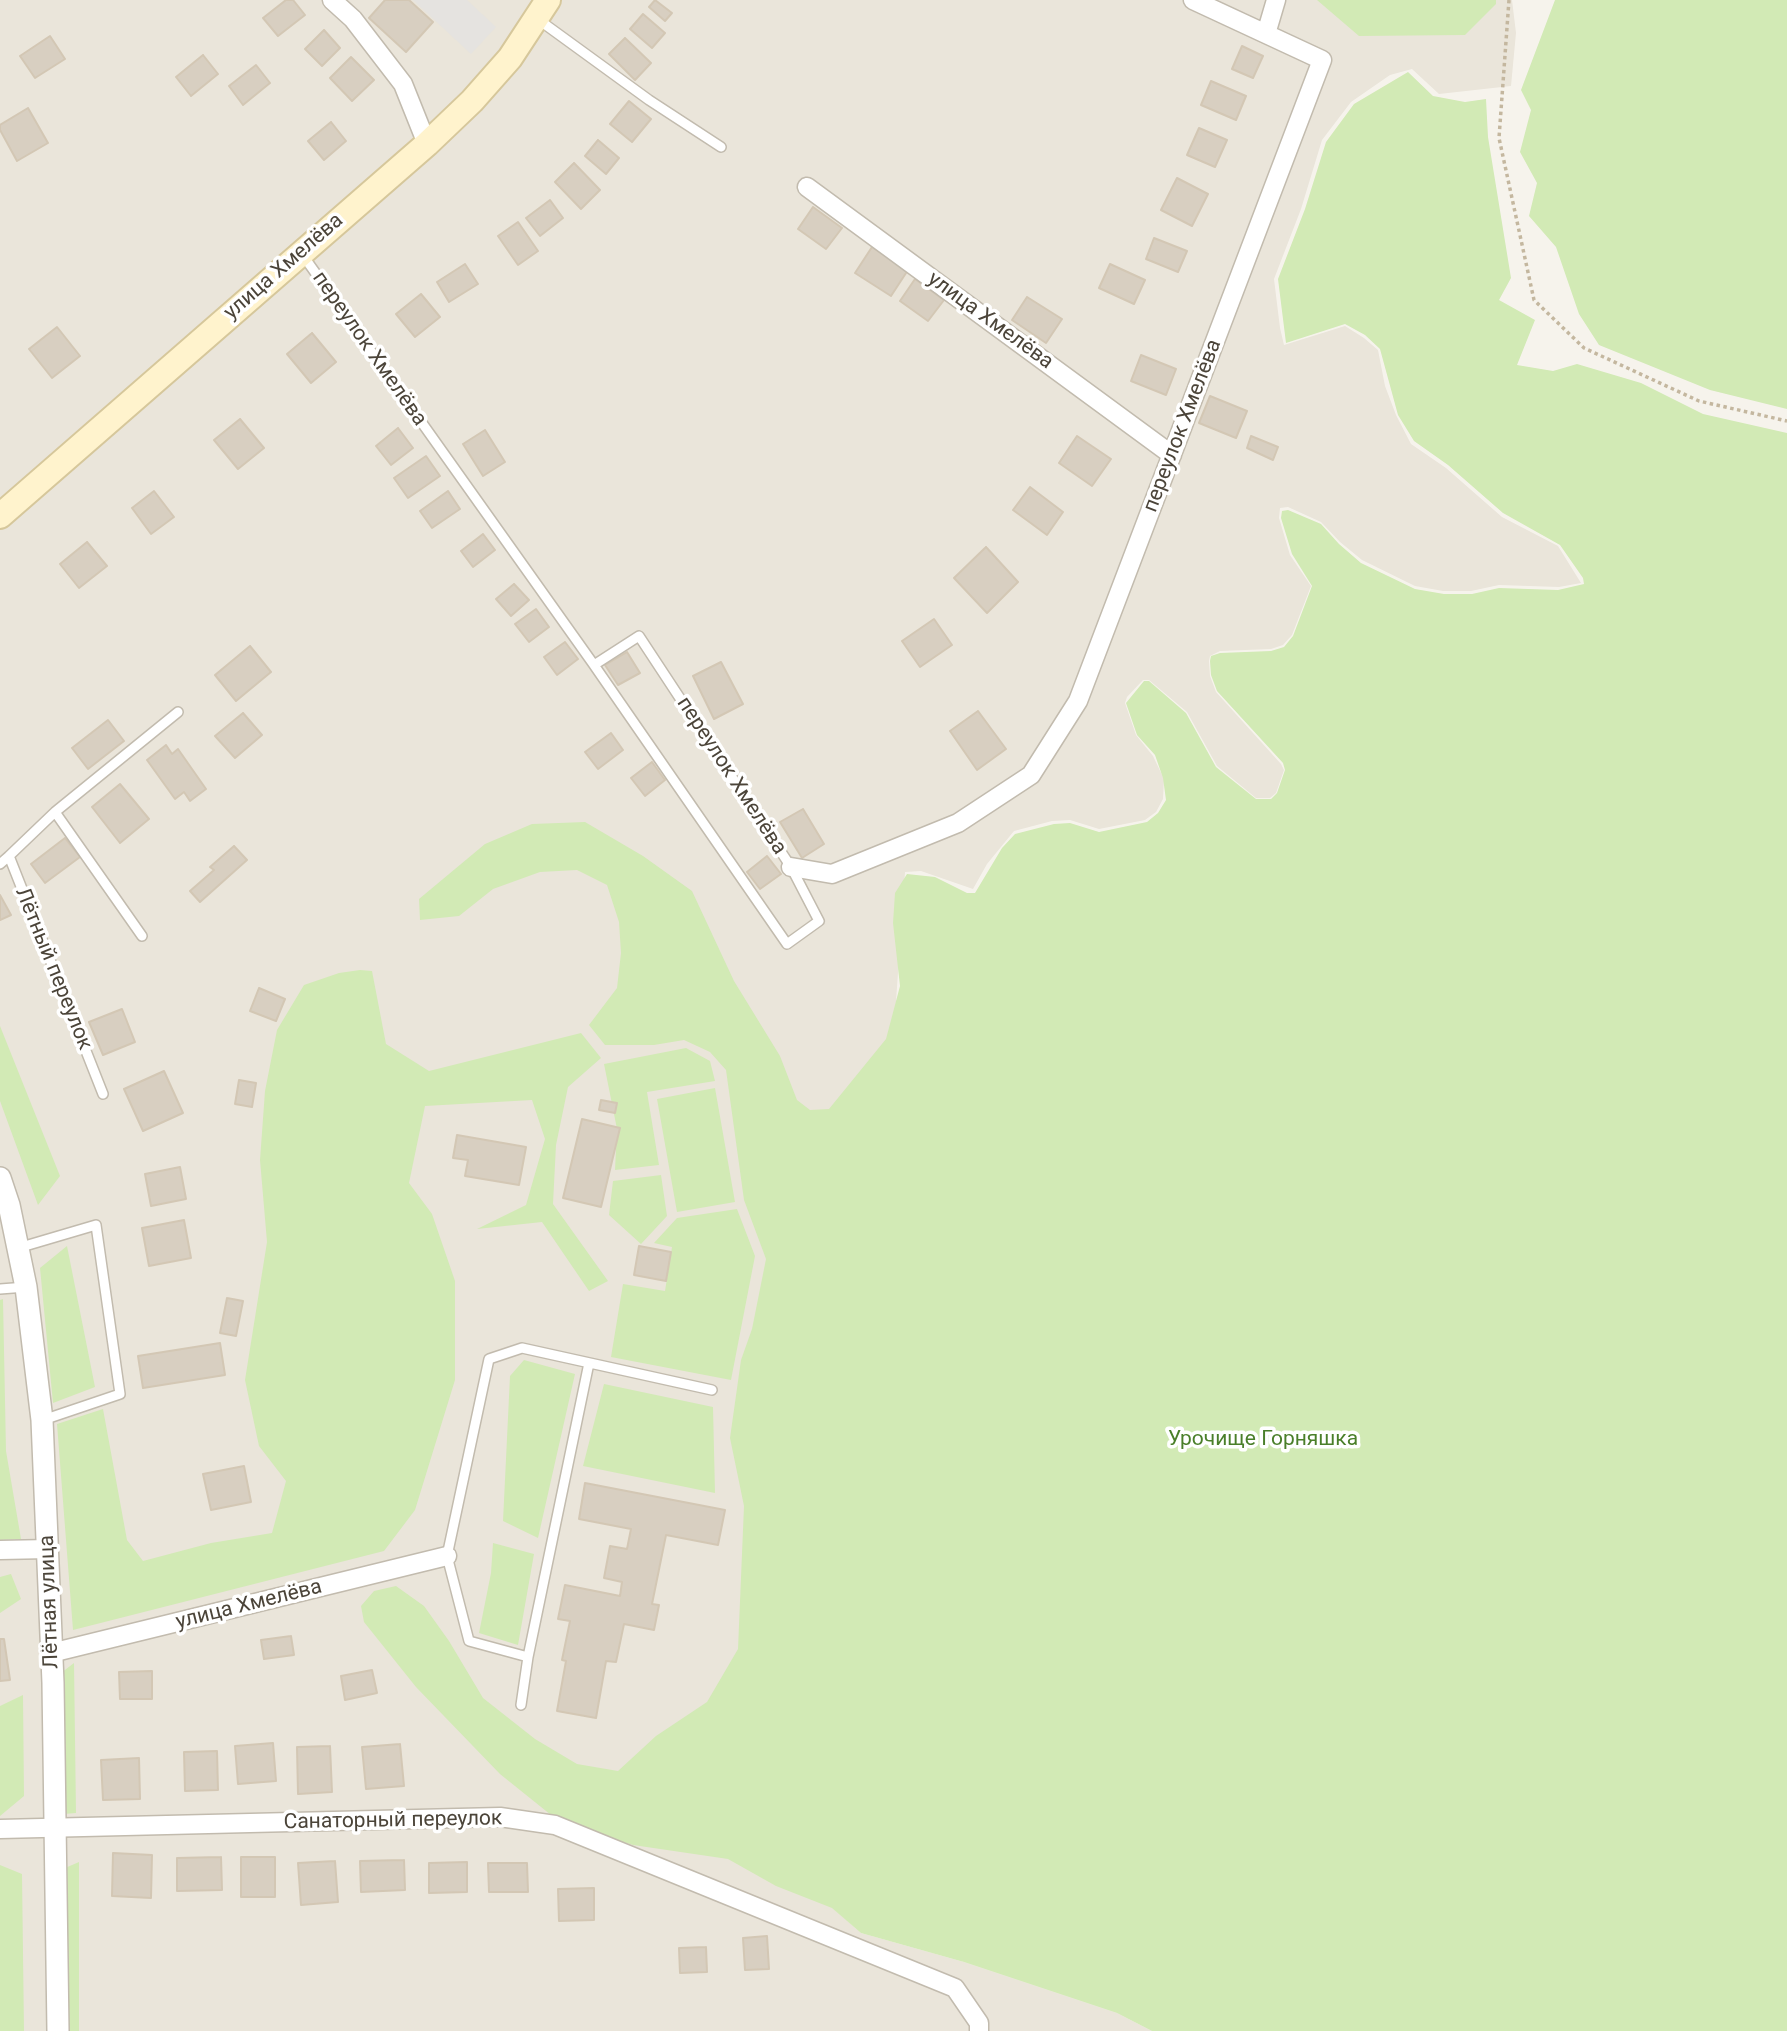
<!DOCTYPE html>
<html>
<head>
<meta charset="utf-8">
<style>
  body { margin:0 }
  canvas { display:block; background:#f6f3ec }
</style>
</head>
<body>
<canvas width="1787" height="2031"></canvas>
<script>
const ctx = document.querySelector('canvas').getContext('2d');
ctx.lineJoin = 'round';
function paint(path, color) { ctx.fillStyle = color; ctx.fill(path, 'evenodd'); }
const toPath = rows => new Path2D(rows.map(r => 'M' + r).join(''));
function trace(path, color, width, dash) { ctx.strokeStyle = color; ctx.lineWidth = width; ctx.lineCap = dash ? 'butt' : 'round'; ctx.setLineDash(dash || []); ctx.stroke(path); }
function write(font, color, halo, rows, align = 'center') {
  ctx.font = font + ' Roboto,sans-serif'; ctx.lineWidth = 7; ctx.setLineDash([]); ctx.textBaseline = 'middle'; ctx.strokeStyle = halo; ctx.fillStyle = color; for (const [text, x, y, turn = 0] of rows) {
    ctx.save(); ctx.translate(x, y); ctx.rotate((+turn || 0) * Math.PI / 180); ctx.textAlign = isNaN(turn) ? turn : align; if (halo) ctx.strokeText(text, 0, 0); ctx.fillText(text, 0, 0); ctx.restore();
  }
}
paint(toPath([
  [0,0,1512,0,1516,33,1511,86,1439,94,1412,69,1390,75,1351,102,1322,140,1301,209,1274,279,1280,328,1284,345,1345,326,1364,338,1378,350,1385,386,1396,415,1411,444,1446,468,1502,517,1558,546,1581,583,1559,587,1499,585,1471,591,1443,591,1415,586,1362,560,1340,542,1321,522,1288,507,1280,508,1279,518,1290,555,1311,586,1292,635,1283,645,1271,649,1220,651,1210,656,1209,661,1210,676,1216,692,1281,764,1284,770,1276,793,1270,798,1256,798,1217,766,1187,712,1149,680,1143,680,1127,697,1125,703,1136,735,1153,756,1164,779,1163,799,1156,812,1145,820,1099,829,1070,820,1052,821,1014,831,987,864,973,889,921,871,905,872,833,1908,861,1933,964,1962,1117,2013,1152,2031,0,2031]
]), '#eae5da');
paint(toPath([
  [1317,0,1496,0,1496,4,1465,35,1359,36],
  [1555,0,1787,0,1787,409,1710,390,1599,345,1579,314,1556,247,1529,216,1537,183,1520,152,1531,110,1521,90],
  [1408,72,1433,96,1465,102,1486,99,1488,137,1511,278,1499,300,1535,320,1517,365,1553,371,1577,364,1641,383,1703,414,1787,433,1787,2031,1152,2031,1117,2013,964,1962,861,1933,832,1908,776,1886,728,1859,633,1845,561,1823,500,1774,416,1687,364,1622,361,1606,374,1591,396,1586,424,1606,449,1641,483,1698,535,1739,577,1764,618,1771,656,1736,707,1702,738,1649,744,1506,730,1438,741,1360,752,1329,766,1259,744,1200,726,1070,710,1052,684,1040,654,1045,605,1045,589,1025,617,988,621,953,619,922,607,885,577,870,540,872,493,889,459,916,420,920,419,899,485,844,532,824,585,822,643,856,692,891,734,981,780,1056,797,1100,810,1110,829,1109,886,1039,900,986,893,923,895,893,907,874,935,877,967,893,975,893,1002,848,1015,834,1054,824,1070,823,1099,832,1147,822,1158,813,1166,800,1163,778,1155,755,1137,735,1126,703,1144,681,1149,681,1186,713,1216,767,1256,799,1271,799,1277,793,1285,770,1283,763,1217,691,1211,675,1210,661,1211,656,1220,653,1271,651,1284,647,1293,636,1312,586,1292,554,1281,518,1282,511,1288,510,1321,524,1339,544,1361,563,1415,589,1444,594,1472,594,1499,588,1558,590,1584,584,1583,578,1560,545,1503,513,1448,465,1414,441,1398,415,1380,349,1365,335,1345,324,1286,343,1278,279,1305,209,1326,142,1354,104],
  [360,970,372,971,386,1044,429,1071,581,1033,601,1058,568,1087,556,1145,553,1204,608,1281,589,1291,542,1222,477,1229,526,1205,545,1139,532,1100,425,1106,409,1183,432,1214,455,1281,455,1380,415,1510,384,1551,73,1630,57,1424,103,1409,127,1540,143,1561,211,1543,272,1533,286,1481,259,1446,245,1380,267,1242,260,1160,265,1091,277,1030,304,985,339,973],
  [0,1026,60,1176,38,1205,0,1101],
  [686,1048,710,1061,715,1081,647,1092,659,1165,615,1170,617,1129,604,1064],
  [715,1088,735,1202,677,1212,657,1099],
  [661,1175,667,1216,641,1244,609,1215,613,1181],
  [737,1209,755,1256,731,1380,611,1357,623,1284,665,1291,672,1247,654,1243,677,1218],
  [67,1246,95,1387,53,1403,40,1268],
  [3,1299,6,1451,21,1539,0,1540,0,1300],
  [524,1360,575,1374,538,1538,503,1521,510,1376],
  [604,1384,713,1407,715,1493,583,1466],
  [493,1543,534,1554,518,1645,479,1633,491,1573],
  [11,1574,21,1599,0,1613,0,1577],
  [74,1663,76,1813,64,1814,61,1673],
  [23,1695,24,1796,0,1816,0,1706],
  [79,1862,79,2031,63,2031,65,1868],
  [0,1865,22,1874,24,2031,0,2031]
]), '#d2eab5');
paint(toPath([
  [413,0,467,0,496,27,471,54]
]), '#e5e3e0');
const building = toPath([
  [286,0,293,0,305,15,278,36,263,18,286,0],
  [385,0,409,0,433,22,406,52,369,18,385,0],
  [655,0,672,13,665,21,649,7,655,0],
  [643,14,665,33,652,48,630,29,643,14],
  [324,30,340,48,322,66,305,49,324,30],
  [50,36,65,59,35,78,20,56,50,36],
  [625,38,651,63,635,80,609,54,625,38],
  [1242,46,1263,56,1253,78,1232,69,1242,46],
  [203,55,218,74,191,96,176,77,203,55],
  [351,57,374,80,352,101,330,78,351,57],
  [256,65,270,83,243,105,229,86,256,65],
  [1211,81,1246,96,1236,120,1201,105,1211,81],
  [629,101,651,119,632,142,610,124,629,101],
  [28,108,48,143,17,161,0,130,0,125,28,108],
  [331,122,346,141,324,160,308,141,331,122],
  [1199,128,1227,140,1215,167,1187,155,1199,128],
  [598,140,619,158,606,174,585,156,598,140],
  [574,163,600,190,581,209,555,182,574,163],
  [1177,178,1208,194,1192,226,1161,210,1177,178],
  [550,200,563,218,540,236,526,218,550,200],
  [813,207,842,228,826,249,798,229,813,207],
  [518,222,538,251,518,265,498,236,518,222],
  [1154,238,1187,251,1178,272,1146,259,1154,238],
  [872,247,908,270,891,296,855,273,872,247],
  [465,264,478,284,449,302,437,282,465,264],
  [1110,264,1145,280,1134,304,1099,288,1110,264],
  [915,279,944,300,928,321,900,301,915,279],
  [421,294,440,317,415,337,396,314,421,294],
  [1027,297,1062,319,1046,343,1012,320,1027,297],
  [57,327,80,356,52,378,29,349,57,327],
  [312,333,336,362,311,383,287,354,312,333],
  [1141,355,1176,369,1166,395,1131,381,1141,355],
  [1210,396,1247,411,1236,438,1199,423,1210,396],
  [240,419,264,448,238,469,214,440,240,419],
  [398,428,413,448,391,465,376,446,398,428],
  [485,430,505,462,483,476,463,444,485,430],
  [1077,436,1111,459,1092,486,1059,463,1077,436],
  [1251,436,1278,447,1273,460,1247,448,1251,436],
  [426,456,440,476,408,498,394,478,426,456],
  [1030,487,1063,512,1047,535,1013,510,1030,487],
  [154,491,174,517,151,534,132,508,154,491],
  [448,491,460,509,432,528,420,511,448,491],
  [483,534,495,550,473,567,461,551,483,534],
  [87,542,107,566,79,588,60,564,87,542],
  [986,547,1018,582,987,613,954,578,986,547],
  [514,584,529,600,511,616,496,599,514,584],
  [536,609,549,627,529,642,515,624,536,609],
  [934,619,952,645,920,667,902,641,934,619],
  [565,642,578,659,557,675,544,657,565,642],
  [250,646,271,672,236,701,215,675,250,646],
  [627,652,640,673,618,685,605,665,627,652],
  [721,662,743,704,714,719,693,676,721,662],
  [978,711,1006,749,977,770,950,731,978,711],
  [243,713,262,735,235,758,215,736,243,713],
  [108,720,124,741,88,769,72,748,108,720],
  [611,733,623,750,598,769,585,752,611,733],
  [166,745,172,754,178,749,206,789,190,801,184,792,175,799,147,760,166,745],
  [652,762,665,780,645,796,631,778,652,762],
  [120,784,149,819,120,843,92,807,120,784],
  [803,809,824,844,802,858,780,822,803,809],
  [65,838,80,857,45,883,31,864,65,838],
  [234,846,247,860,200,902,190,891,214,870,210,867,234,846],
  [767,856,781,874,760,889,747,872,767,856],
  [0,895,11,915,0,920,0,895],
  [259,988,285,999,276,1021,250,1011,259,988],
  [122,1009,135,1042,103,1055,89,1022,122,1009],
  [164,1071,183,1113,143,1131,124,1089,164,1071],
  [239,1080,256,1083,252,1107,235,1104,239,1080],
  [601,1100,617,1103,615,1113,599,1110,601,1100],
  [582,1119,620,1128,601,1207,563,1198,582,1119],
  [457,1135,526,1147,519,1185,465,1176,468,1160,453,1158,457,1135],
  [180,1167,186,1199,151,1206,145,1174,180,1167],
  [184,1220,191,1258,149,1266,142,1228,184,1220],
  [639,1246,671,1252,666,1281,634,1275,639,1246],
  [227,1298,243,1301,236,1336,220,1333,227,1298],
  [220,1343,225,1375,143,1388,138,1356,220,1343],
  [244,1466,251,1502,211,1510,203,1474,244,1466],
  [585,1483,725,1510,718,1545,666,1535,652,1604,659,1605,654,1630,624,1624,616,1662,606,1661,596,1718,557,1711,566,1661,562,1660,570,1621,558,1619,565,1585,620,1596,622,1582,604,1578,610,1546,627,1549,631,1529,579,1519,585,1483],
  [291,1636,294,1655,264,1659,261,1640,291,1636],
  [0,1639,4,1639,10,1680,0,1681,0,1639],
  [372,1670,377,1693,345,1700,341,1676,372,1670],
  [152,1671,152,1699,120,1699,119,1672,152,1671],
  [273,1743,276,1781,238,1784,235,1746,273,1743],
  [400,1744,404,1786,366,1789,362,1747,400,1744],
  [330,1746,332,1792,298,1794,297,1747,330,1746],
  [217,1751,218,1790,185,1791,184,1752,217,1751],
  [139,1758,140,1799,103,1800,101,1760,139,1758],
  [113,1853,152,1855,151,1898,112,1896,113,1853],
  [221,1857,222,1890,177,1891,177,1858,221,1857],
  [241,1857,275,1857,275,1897,241,1897,241,1857],
  [404,1860,405,1890,361,1892,360,1861,404,1860],
  [335,1861,338,1902,301,1905,298,1863,335,1861],
  [467,1862,467,1892,429,1893,429,1863,467,1862],
  [488,1863,527,1863,528,1892,489,1892,488,1863],
  [594,1888,594,1920,559,1921,558,1889,594,1888],
  [767,1936,769,1969,745,1970,743,1938,767,1936],
  [706,1947,707,1972,680,1973,679,1948,706,1947]
]);
paint(building, '#d8cfc1');
trace(building, '#d3c7b4', 2);
const service = toPath([
  [539,20,649,100,721,147],
  [302,254,594,665,639,636,791,867,819,921,787,944,594,665],
  [55,812,142,936],
  [0,864,9,856],
  [103,1094,9,856,55,812,178,712],
  [18,1248,96,1225,120,1394,43,1420],
  [0,1289,26,1287],
  [528,1657,589,1363],
  [521,1705,528,1657,469,1641,447,1556,489,1359,522,1348,712,1390]
]);
const minor = toPath([
  [332,0,353,19,403,84,427,144],
  [1266,34,1276,0],
  [807,187,1172,455],
  [791,867,832,874,958,823,1031,775,1078,701,1322,60,1193,0],
  [0,1550,49,1549],
  [51,1653,447,1556],
  [0,1829,500,1817,555,1825,955,1988,979,2023,979,2031]
]);
const tertiary = toPath([
  [0,1178,9,1205,26,1287,42,1420,53,1683,58,2031]
]);
const secondary = toPath([
  [0,516,427,144,472,101,510,58,548,0]
]);
trace(service, '#c2bbae', 12);
trace(minor, '#c2bbae', 21);
trace(tertiary, '#c2bbae', 24);
trace(secondary, '#d6c79b', 28);
trace(toPath([
  [1509,0,1499,138,1534,300,1584,348,1699,401,1787,421]
]), '#c4b79f', 3.5, [3.5, 3.5]);
trace(service, '#fff', 9);
trace(minor, '#fff', 18);
trace(tertiary, '#fff', 21);
trace(secondary, '#fff3cd', 24);
write('21px', '#4b4439', '#fff', [
  ["улица Хмелёва",284,267,-41],
  ["улица Хмелёва",990,321,36],
  ["переулок Хмелёва",369,349,55],
  ["переулок Хмелёва",1183,426,-69],
  ["переулок Хмелёва",731,776,57],
  ["Лётный переулок",53,969,68],
  ["Лётная улица",50,1602,-92],
  ["улица Хмелёва",249,1605,-14],
  ["Санаторный переулок",393,1821,-1]
]);
write('21px', '#4a7f2a', '#fff', [
  ["Урочище Горняшка",1263,1440]
]);
</script>
</body>
</html>
